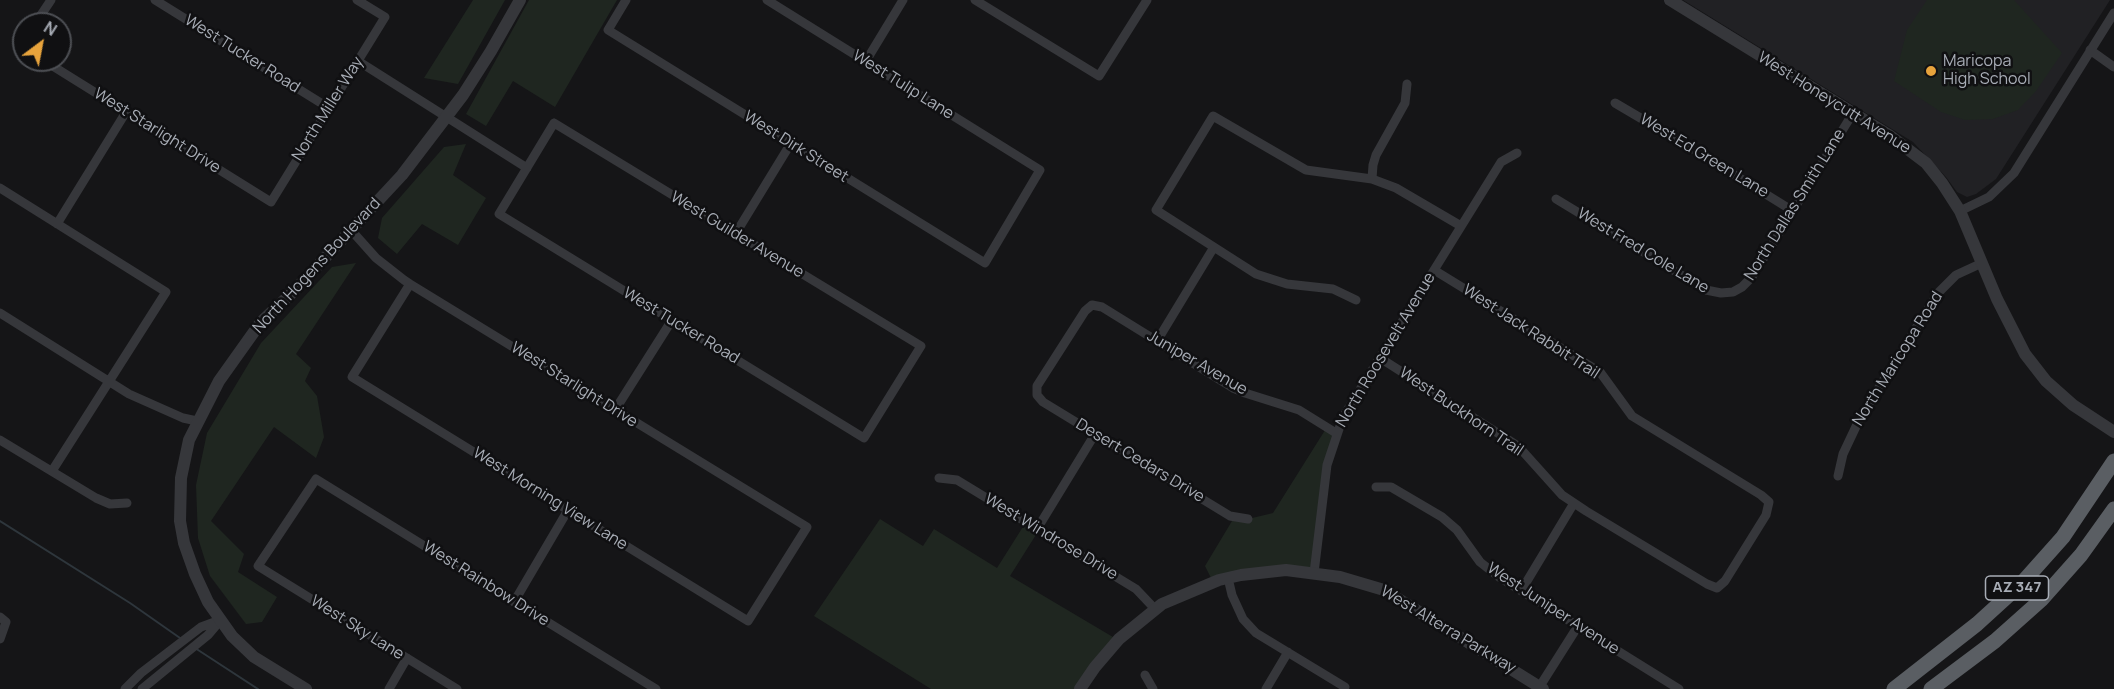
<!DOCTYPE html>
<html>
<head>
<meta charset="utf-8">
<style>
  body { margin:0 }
  #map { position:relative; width:2114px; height:689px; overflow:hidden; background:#151517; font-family:Manrope,sans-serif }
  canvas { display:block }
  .north { position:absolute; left:12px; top:12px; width:60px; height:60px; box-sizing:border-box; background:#101012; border:2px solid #4d4f54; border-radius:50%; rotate:32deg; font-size:16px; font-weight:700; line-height:24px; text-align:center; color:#a8adb6 }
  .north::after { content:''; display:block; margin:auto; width:21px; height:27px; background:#e7a33c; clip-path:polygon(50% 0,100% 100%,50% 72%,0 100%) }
</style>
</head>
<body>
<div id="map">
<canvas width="2114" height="689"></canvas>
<div class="north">N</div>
</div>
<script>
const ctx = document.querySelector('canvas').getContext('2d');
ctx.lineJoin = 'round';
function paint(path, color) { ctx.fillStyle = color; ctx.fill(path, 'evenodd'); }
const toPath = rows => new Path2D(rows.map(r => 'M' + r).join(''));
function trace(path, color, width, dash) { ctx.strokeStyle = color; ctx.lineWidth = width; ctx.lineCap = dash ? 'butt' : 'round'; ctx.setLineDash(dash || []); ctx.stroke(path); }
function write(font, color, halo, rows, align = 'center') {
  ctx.font = font + ' Manrope,sans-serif'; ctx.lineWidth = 5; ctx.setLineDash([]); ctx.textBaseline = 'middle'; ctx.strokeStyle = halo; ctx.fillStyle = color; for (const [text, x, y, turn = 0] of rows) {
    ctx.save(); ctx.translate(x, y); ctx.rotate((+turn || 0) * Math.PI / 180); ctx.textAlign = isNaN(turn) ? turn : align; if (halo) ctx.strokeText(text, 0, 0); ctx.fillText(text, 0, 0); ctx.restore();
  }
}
paint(toPath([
  [1683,0,2110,0,1996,179,1976,194,1967,197,1957,192,1946,177,1913,142]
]), '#212124');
paint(toPath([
  [473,0,505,0,458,84,424,78],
  [529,0,617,0,555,107,513,81,486,126,466,114],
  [1927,0,2014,0,2062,53,2036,91,2018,110,1993,119,1965,120,1941,112,1894,81,1907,30],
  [466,144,453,175,486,198,458,245,422,224,397,254,378,238,382,218,444,147],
  [356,263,296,354,311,368,305,381,317,396,324,437,316,458,274,427,211,521,244,554,238,572,277,597,262,622,246,624,210,576,198,538,196,485,207,433,261,343,332,267],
  [1327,427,1336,433,1314,573,1213,582,1205,566,1235,516,1248,519,1273,513],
  [880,519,923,546,934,529,997,568,1026,522,1039,530,1010,576,1118,640,1080,689,931,689,814,616]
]), '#1f2620');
trace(toPath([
  [0,521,130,603,180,638],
  [195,648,258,689]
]), '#2e363c', 2);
trace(toPath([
  [155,0,329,108],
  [626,0,608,30,985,263,1040,170,767,0],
  [975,0,1099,76,1147,0],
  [35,24,51,0],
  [24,42,21,46,24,48],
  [2090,50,2114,67],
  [43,60,271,202,385,17,357,0],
  [358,61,527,168],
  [866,61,903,0],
  [1615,103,1693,149,1793,211],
  [554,123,921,346,864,438,499,214,554,123],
  [1372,179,1373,165,1376,155,1405,103,1407,84],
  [0,188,166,292,52,471],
  [1556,199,1706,290,1721,293,1733,292,1742,287,1752,277,1853,113],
  [1960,211,1989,197,2014,173,2114,13],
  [57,224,126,112],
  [351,230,376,258,404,280,410,284,807,527,748,621,352,377,410,284],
  [736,233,791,143],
  [1356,300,1333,289,1287,284,1256,274,1156,210,1213,116,1306,170,1372,179,1396,188,1461,226],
  [0,313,129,394,183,418,197,421],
  [1157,341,1214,247],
  [1380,358,1518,446,1562,495,1586,511,1707,584,1717,588,1725,581,1766,515,1769,502,1761,495,1632,416,1600,372,1434,270],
  [615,410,672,320],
  [0,440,96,498,110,504,127,503],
  [1838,476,1843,454,1860,418,1938,293,1956,275,1982,263],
  [939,478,957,480,1026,522,1136,589,1155,609],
  [1376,487,1391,487,1442,517,1457,530,1480,562,1499,577,1679,689],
  [1248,519,1230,516,1043,402,1037,395,1037,386,1085,311,1092,305,1102,307,1233,388,1245,393,1299,410,1336,433],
  [1037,529,1095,434],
  [1314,573,1327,465,1343,417,1501,162,1517,153],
  [1228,578,1232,595,1243,619,1256,633,1345,687],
  [1521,591,1574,503],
  [514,602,568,510],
  [0,617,6,622,0,639],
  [1145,675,1153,689],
  [1540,686,1578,626],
  [125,689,141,673,201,627,220,620],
  [142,689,208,635,219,622],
  [389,689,407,658],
  [457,689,258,566,316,479,656,689],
  [1266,689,1288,652]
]), '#36373b', 9);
trace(toPath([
  [1670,0,1889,135,1926,163,1942,183,1960,211,1997,299,2025,354,2046,381,2073,405,2114,432],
  [306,689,254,657,232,636,208,602,195,574,184,543,180,521,181,478,189,440,219,381,261,322,295,290,402,175,463,95,491,51,520,0],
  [1080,689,1095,667,1119,639,1162,604,1219,580,1241,575,1286,570,1340,577,1384,590,1543,689]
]), '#36373b', 12);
trace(toPath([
  [1894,689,1977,624,2022,583,2063,537,2114,461],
  [1931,689,1995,641,2041,600,2081,555,2114,509]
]), '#5a5e63', 15);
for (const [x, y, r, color] of [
  [1931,71,6,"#e7a33c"]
]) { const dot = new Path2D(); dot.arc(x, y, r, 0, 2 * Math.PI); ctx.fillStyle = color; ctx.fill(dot); trace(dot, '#101012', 2); }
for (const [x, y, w] of [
  [2017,588,63]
]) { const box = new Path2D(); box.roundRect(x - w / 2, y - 12, w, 24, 4.5); ctx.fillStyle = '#101012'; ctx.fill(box); trace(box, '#a8adb6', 1.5); }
write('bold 15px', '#a8adb6', null, [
  ["AZ 347",2017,588]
]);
write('16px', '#a8adb6', '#101012', [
  ["West Tucker Road",242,54,32],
  ["West Tulip Lane",903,85,32],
  ["West Honeycutt Avenue",1834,103,32],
  ["North Miller Way",328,109,-58],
  ["West Starlight Drive",157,131,32],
  ["West Dirk Street",796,147,32],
  ["West Ed Green Lane",1704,156,31],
  ["North Dallas Smith Lane",1795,205,-58],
  ["West Guilder Avenue",737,235,31],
  ["West Fred Cole Lane",1643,251,31],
  ["North Hogens Boulevard",317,266,-47],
  ["West Tucker Road",681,326,31],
  ["West Jack Rabbit Trail",1531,332,33],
  ["North Roosevelt Avenue",1386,350,-59],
  ["North Maricopa Road",1898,359,-58],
  ["Juniper Avenue",1197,363,30],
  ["West Starlight Drive",574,385,32],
  ["West Buckhorn Trail",1461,412,34],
  ["Desert Cedars Drive",1140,461,31],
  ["West Morning View Lane",550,499,32],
  ["West Windrose Drive",1051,537,31],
  ["West Rainbow Drive",486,584,32],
  ["West Juniper Avenue",1553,609,33],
  ["West Sky Lane",357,628,32],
  ["West Alterra Parkway",1448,630,31]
]);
write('16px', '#a8adb6', '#101012', [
  ["Maricopa",1943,62],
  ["High School",1943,80]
], 'left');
</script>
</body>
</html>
